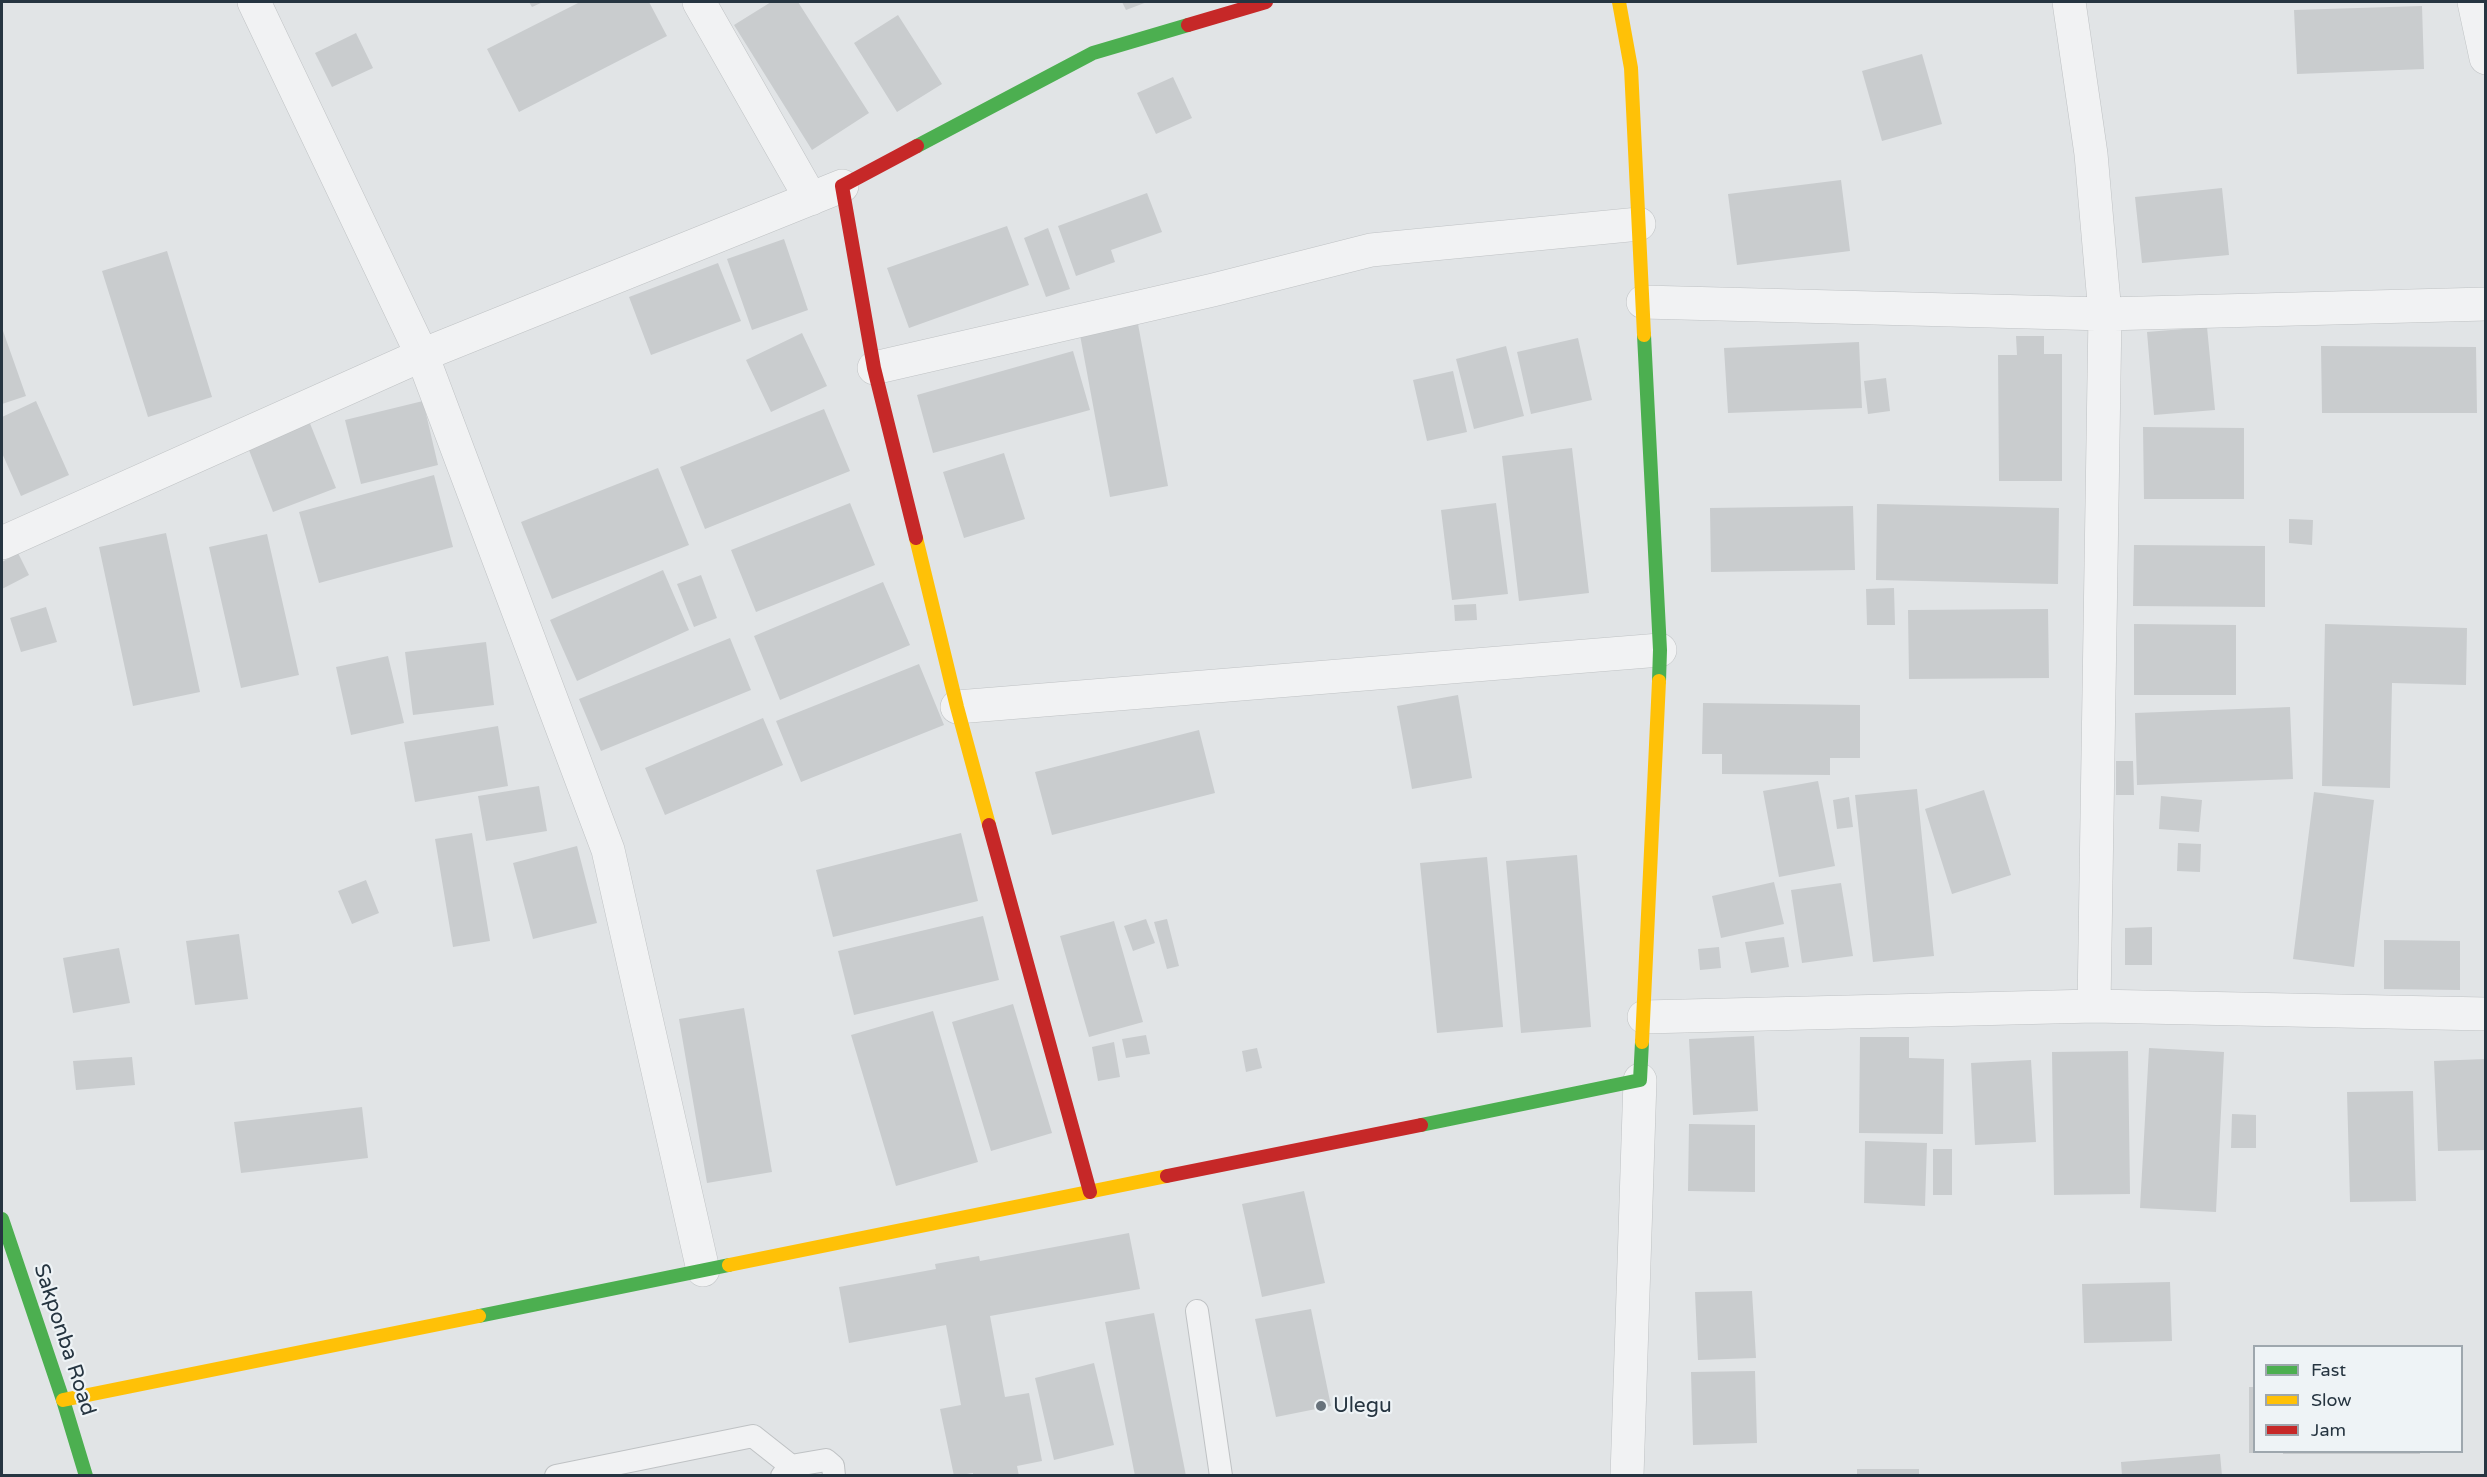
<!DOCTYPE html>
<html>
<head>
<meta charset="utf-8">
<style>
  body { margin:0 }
  #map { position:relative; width:2487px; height:1477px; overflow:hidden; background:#e1e4e6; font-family:"Varela Round",sans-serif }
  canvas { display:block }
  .frame { position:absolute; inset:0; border:3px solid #263541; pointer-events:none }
  .legend { position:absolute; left:2253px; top:1345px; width:210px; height:108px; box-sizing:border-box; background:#eef3f6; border:2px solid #9ea7ae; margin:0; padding:8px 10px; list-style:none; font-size:18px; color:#263541 }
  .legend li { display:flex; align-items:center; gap:12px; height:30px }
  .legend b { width:30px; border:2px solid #9ea7ae }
</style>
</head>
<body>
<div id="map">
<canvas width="2487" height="1477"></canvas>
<div class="frame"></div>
<ul class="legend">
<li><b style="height:8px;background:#4caf50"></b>Fast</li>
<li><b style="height:8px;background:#ffc107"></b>Slow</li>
<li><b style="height:8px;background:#c62828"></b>Jam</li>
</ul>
</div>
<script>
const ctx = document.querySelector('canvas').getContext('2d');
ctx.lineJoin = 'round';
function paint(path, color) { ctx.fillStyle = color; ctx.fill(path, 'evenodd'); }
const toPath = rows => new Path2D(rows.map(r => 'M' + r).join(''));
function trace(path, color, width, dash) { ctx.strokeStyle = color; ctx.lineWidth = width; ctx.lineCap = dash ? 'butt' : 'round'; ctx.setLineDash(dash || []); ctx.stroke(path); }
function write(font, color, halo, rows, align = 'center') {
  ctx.font = font + ' "Varela Round",sans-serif'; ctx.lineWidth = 4.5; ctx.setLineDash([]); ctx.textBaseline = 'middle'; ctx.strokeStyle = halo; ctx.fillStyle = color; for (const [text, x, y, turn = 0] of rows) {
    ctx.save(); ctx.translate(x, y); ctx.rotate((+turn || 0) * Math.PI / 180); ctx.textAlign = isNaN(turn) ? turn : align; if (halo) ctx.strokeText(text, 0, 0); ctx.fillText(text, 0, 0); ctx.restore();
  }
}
paint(toPath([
  [529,2,543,2,532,7],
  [580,2,649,2,667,36,519,112,487,49],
  [771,2,798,2,869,113,812,150,734,25],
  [1122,2,1147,2,1126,10],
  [2422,6,2424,69,2297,74,2294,10],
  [898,15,942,84,897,112,854,43],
  [356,33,373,68,332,87,315,53],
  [1922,54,1942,124,1882,141,1862,71],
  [1173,77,1192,118,1156,134,1137,93],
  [1841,180,1850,251,1737,265,1728,194],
  [2222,188,2229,255,2142,263,2135,197],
  [1147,193,1162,232,1111,250,1115,262,1076,276,1058,226],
  [1007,226,1029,285,909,328,887,268],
  [1048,228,1070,289,1046,297,1024,238],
  [784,239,808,310,752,330,727,259],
  [167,251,212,397,148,417,102,271],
  [718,263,741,321,651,355,629,297],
  [1138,324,1168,486,1110,497,1080,335],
  [2207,327,2215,410,2154,415,2147,332],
  [2,328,26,396,2,404],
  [802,333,827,386,771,412,746,360],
  [2016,336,2044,336,2044,354,2062,354,2062,481,1999,481,1998,355,2017,355],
  [1578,338,1592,400,1531,414,1517,352],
  [1859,342,1862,408,1728,413,1724,348],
  [1506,346,1524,416,1474,429,1456,359],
  [2321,346,2476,347,2477,413,2322,413],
  [1073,351,1090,410,933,453,917,395],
  [1453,371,1467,432,1427,441,1413,380],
  [1886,378,1890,411,1868,414,1864,381],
  [36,401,69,475,21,496,2,453,2,417],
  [423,401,438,465,361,484,345,420],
  [824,409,850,471,705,529,680,467],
  [309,421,336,488,273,512,247,445],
  [2143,427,2244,428,2244,499,2144,499],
  [1572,448,1589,593,1519,601,1502,456],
  [1004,453,1025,519,964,538,943,472],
  [658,468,689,545,552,599,521,522],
  [434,475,453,547,319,583,299,512],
  [850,503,875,565,756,612,731,550],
  [1496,503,1508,594,1452,600,1441,510],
  [1877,504,2059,508,2058,584,1876,580],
  [1853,506,1855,570,1711,572,1710,508],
  [2289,519,2313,520,2312,545,2289,543],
  [166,533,200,692,133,706,99,547],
  [267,534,299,675,241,688,209,547],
  [2134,545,2265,546,2265,607,2133,606],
  [18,553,29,575,2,589,2,562],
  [663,570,689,630,577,681,550,620],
  [701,575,717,618,694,627,677,584],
  [883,582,910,645,780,700,754,636],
  [1894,588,1895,625,1867,625,1866,589],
  [1476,604,1477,620,1455,621,1454,605],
  [46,607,57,642,21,652,10,618],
  [2048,609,2049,678,1909,679,1908,610],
  [2134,624,2236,625,2236,695,2134,695],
  [2325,624,2467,628,2466,685,2392,683,2390,788,2322,786],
  [730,638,751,690,601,751,579,699],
  [486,642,494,705,413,715,405,652],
  [388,656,404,723,351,735,336,667],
  [919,664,944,725,801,782,776,721],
  [1458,695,1472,778,1412,789,1397,706],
  [1703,703,1860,705,1860,758,1830,758,1830,775,1722,774,1722,754,1702,754],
  [2290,707,2293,779,2137,785,2135,713],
  [763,718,783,765,665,815,645,768],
  [498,726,508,786,415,802,404,742],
  [1199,730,1215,793,1052,835,1035,772],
  [2116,761,2133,761,2134,795,2116,795],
  [1818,781,1835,866,1779,877,1763,791],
  [539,786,547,831,486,841,478,796],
  [1917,789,1934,956,1873,962,1855,795],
  [1984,790,2011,875,1952,894,1925,809],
  [2314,792,2374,800,2354,967,2293,959],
  [2161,796,2202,800,2199,832,2159,829],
  [1849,797,1853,827,1837,829,1833,800],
  [472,833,490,941,453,947,435,839],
  [961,833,978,901,833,937,816,870],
  [2178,843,2201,844,2200,872,2177,871],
  [577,846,597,923,533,939,513,863],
  [1577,855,1591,1027,1521,1033,1506,861],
  [1487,857,1503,1027,1437,1033,1420,863],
  [366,880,379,913,352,924,338,891],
  [1774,882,1784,924,1721,938,1712,896],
  [1841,883,1853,956,1802,963,1791,890],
  [983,916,999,980,854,1015,838,951],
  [1146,919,1155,943,1133,951,1124,926],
  [1167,919,1179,966,1167,969,1154,922],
  [1114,921,1143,1022,1089,1037,1060,936],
  [2152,927,2152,965,2125,965,2125,928],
  [239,934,248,999,195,1005,186,941],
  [1784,937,1789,967,1751,973,1745,942],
  [2384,940,2460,941,2460,990,2384,989],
  [1719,947,1721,968,1700,970,1698,949],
  [119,948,130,1003,73,1013,63,958],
  [1013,1004,1052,1133,991,1151,952,1022],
  [744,1008,772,1172,707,1183,679,1019],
  [933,1011,978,1162,896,1186,851,1035],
  [1146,1035,1150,1054,1126,1058,1122,1039],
  [1754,1036,1758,1111,1693,1115,1689,1039],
  [1860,1037,1909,1037,1909,1058,1944,1059,1943,1134,1859,1133],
  [1114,1042,1120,1077,1098,1081,1092,1047],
  [1257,1048,1262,1068,1246,1072,1242,1051],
  [2149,1048,2224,1052,2216,1212,2140,1208],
  [2128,1051,2130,1194,2054,1195,2052,1052],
  [132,1057,135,1085,76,1090,73,1061],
  [2486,1059,2486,1150,2438,1151,2434,1061],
  [2031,1060,2036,1142,1975,1145,1971,1063],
  [2413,1091,2416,1201,2350,1202,2347,1092],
  [362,1107,368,1158,241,1173,234,1122],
  [2232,1114,2256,1115,2256,1148,2231,1148],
  [1689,1124,1755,1125,1755,1192,1688,1191],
  [1865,1141,1927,1143,1925,1206,1864,1203],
  [1933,1149,1952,1149,1952,1195,1933,1195],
  [1304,1191,1325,1283,1262,1297,1242,1204],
  [1129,1233,1140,1289,990,1316,1005,1397,1029,1393,1042,1461,1017,1466,1019,1476,973,1476,973,1473,954,1476,940,1409,961,1405,946,1325,849,1343,839,1287,936,1269,935,1264,979,1256,980,1261],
  [2170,1282,2172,1341,2084,1343,2082,1284],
  [1752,1291,1756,1358,1698,1360,1695,1292],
  [1311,1309,1331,1406,1276,1417,1255,1319],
  [1154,1313,1186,1476,1135,1476,1105,1322],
  [1094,1363,1114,1445,1054,1460,1035,1378],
  [1755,1371,1757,1443,1693,1445,1691,1372],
  [2249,1387,2254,1387,2254,1453,2249,1453],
  [2283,1452,2420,1452,2420,1454,2283,1454],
  [2220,1454,2222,1476,2122,1476,2121,1462],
  [1857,1469,1919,1469,1919,1476,1857,1476]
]), '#c9ccce');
const lane = toPath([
  [1197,1311,1221,1476],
  [556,1476,753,1436,791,1466],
  [782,1476,791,1466,826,1460,833,1466,834,1476]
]);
const street = toPath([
  [254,2,422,355,608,850,703,1270],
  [699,2,811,199],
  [2069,2,2091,154,2105,314,2094,1006],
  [2474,2,2486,58],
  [1643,302,2105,314,2486,304],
  [874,368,1213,290,1371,250,1639,224],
  [2,543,422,355,842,186],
  [957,707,1660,650],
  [1644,1017,2094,1006,2486,1014],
  [1627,1476,1640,1080]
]);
trace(lane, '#bfc2c4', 24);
trace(street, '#bfc2c4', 34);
trace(lane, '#f1f2f3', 22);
trace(street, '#f1f2f3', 33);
trace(toPath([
  [917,146,1093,53,1188,25],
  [1644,335,1660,650,1659,681],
  [1421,1125,1640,1080,1642,1042],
  [2,1219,63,1400,86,1476],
  [479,1316,729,1265]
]), '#4caf50', 14);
trace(toPath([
  [1619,2,1631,68,1644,335],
  [916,538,957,707,989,825],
  [1642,1042,1659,681],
  [729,1265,1167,1176],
  [63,1400,479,1316]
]), '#ffc107', 14);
trace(toPath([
  [1188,25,1266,2],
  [916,538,874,368,842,186,917,146],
  [989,825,1090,1192],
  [1167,1176,1421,1125]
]), '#c62828', 14);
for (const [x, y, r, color] of [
  [1321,1406,6,"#67727b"]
]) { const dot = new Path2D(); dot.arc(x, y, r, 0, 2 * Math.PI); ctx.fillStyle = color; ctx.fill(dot); trace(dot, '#eef3f6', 2); }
write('21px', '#263541', '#eef3f6', [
  ["Sakponba Road",64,1340,72]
]);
write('21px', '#263541', '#eef3f6', [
  ["Ulegu",1333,1406]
], 'left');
</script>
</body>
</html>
